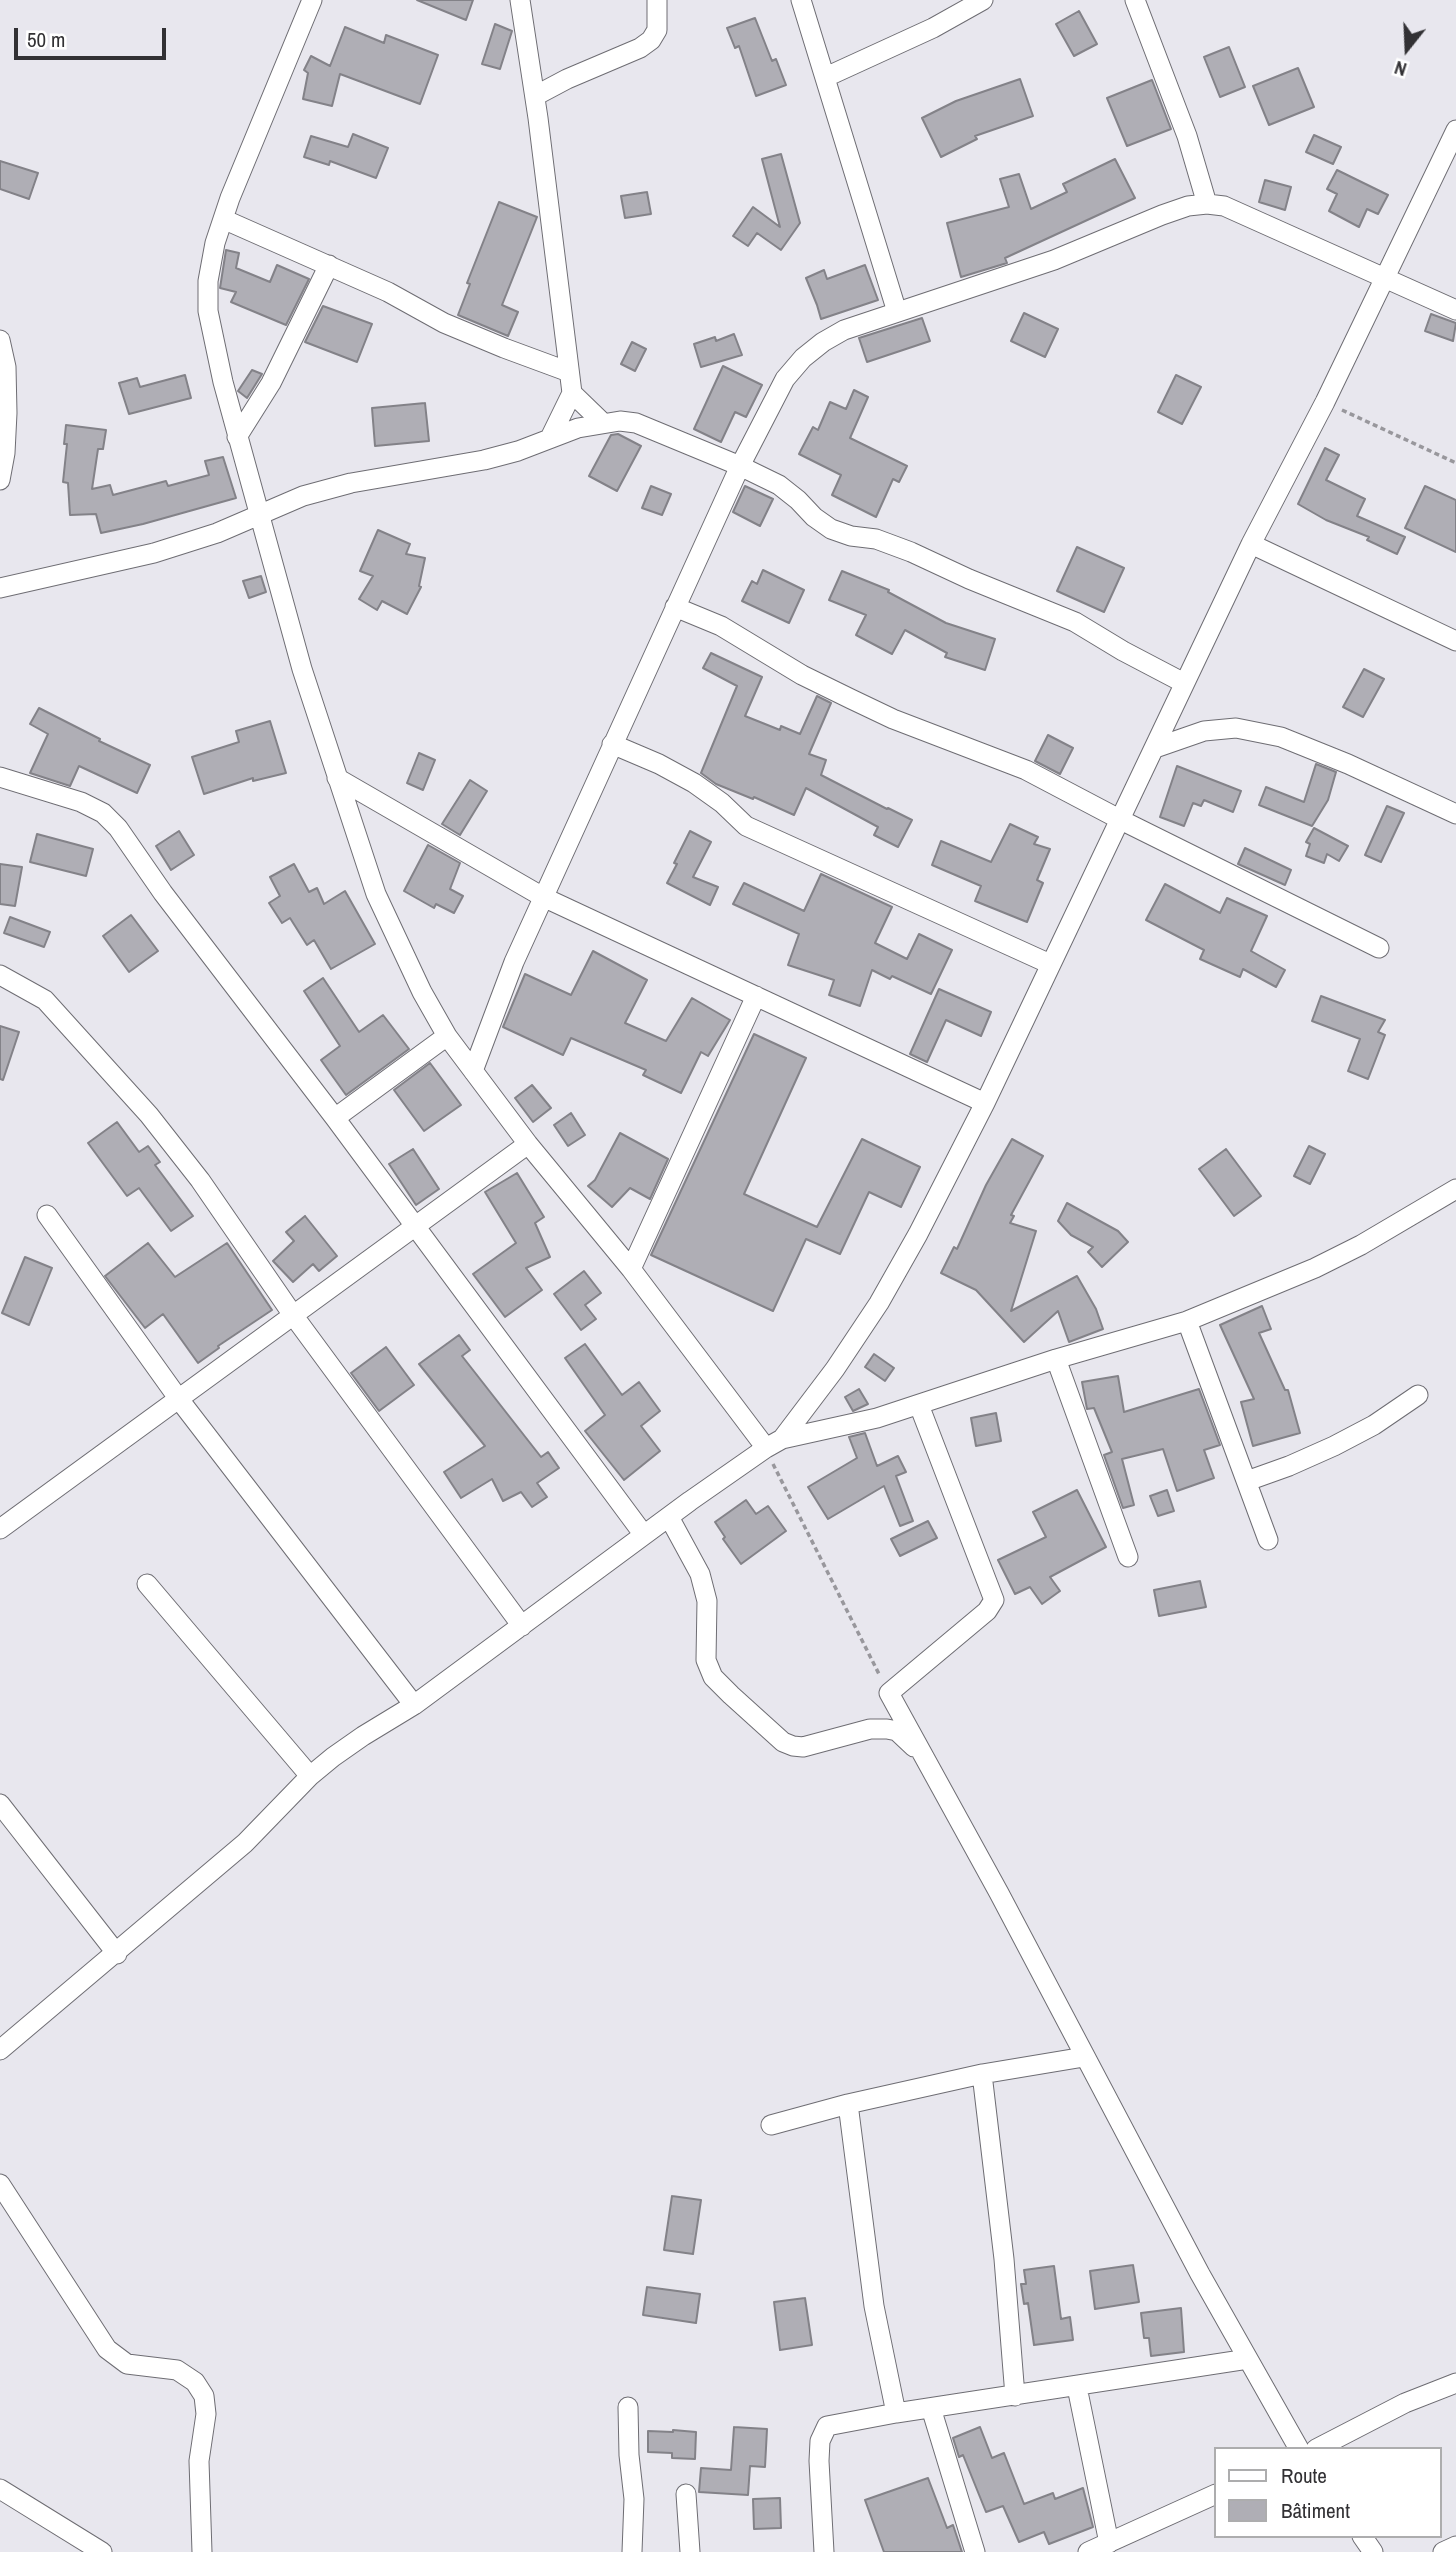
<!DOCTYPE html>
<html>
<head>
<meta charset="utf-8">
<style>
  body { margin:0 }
  #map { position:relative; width:1456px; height:2552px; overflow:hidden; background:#e8e7ee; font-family:"Archivo Narrow",sans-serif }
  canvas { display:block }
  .legend { position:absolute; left:1214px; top:2447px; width:228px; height:91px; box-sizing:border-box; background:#fff; border:2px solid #adadae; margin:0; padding:9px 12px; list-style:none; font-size:21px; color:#323134 }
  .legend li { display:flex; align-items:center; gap:14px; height:35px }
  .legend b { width:35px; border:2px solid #adadae }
  .north { position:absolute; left:1372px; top:14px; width:70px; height:70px; -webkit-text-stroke:5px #fff; paint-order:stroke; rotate:198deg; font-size:19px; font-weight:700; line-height:28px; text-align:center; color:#323134 }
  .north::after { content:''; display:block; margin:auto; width:24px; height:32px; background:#323134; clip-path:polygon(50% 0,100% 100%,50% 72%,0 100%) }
  .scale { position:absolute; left:14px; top:28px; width:152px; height:32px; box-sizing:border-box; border:4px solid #323134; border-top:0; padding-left:9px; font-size:21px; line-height:24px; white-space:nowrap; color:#323134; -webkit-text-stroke:5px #fff; paint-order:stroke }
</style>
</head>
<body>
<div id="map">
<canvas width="1456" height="2552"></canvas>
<ul class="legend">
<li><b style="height:9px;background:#fff"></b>Route</li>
<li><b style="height:19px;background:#afaeb5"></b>Bâtiment</li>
</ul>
<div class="north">N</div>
<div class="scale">50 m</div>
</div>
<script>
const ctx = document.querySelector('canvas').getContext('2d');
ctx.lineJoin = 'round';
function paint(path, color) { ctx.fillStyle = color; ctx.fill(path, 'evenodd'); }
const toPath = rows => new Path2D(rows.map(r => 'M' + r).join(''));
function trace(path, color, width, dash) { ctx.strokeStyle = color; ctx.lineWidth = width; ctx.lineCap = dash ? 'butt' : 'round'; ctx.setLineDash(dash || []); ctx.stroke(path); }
const building = toPath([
  [417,0,473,0,466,20,417,0],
  [1079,11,1097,44,1074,56,1056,24,1079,11],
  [755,18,772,61,776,59,786,85,756,96,739,46,735,48,727,28,755,18],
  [495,24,512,31,500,69,482,64,495,24],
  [345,27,384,43,386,35,438,55,420,104,340,74,332,106,303,99,308,73,304,70,311,56,330,66,345,27],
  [1229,47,1245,87,1220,97,1204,57,1229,47],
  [1298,68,1314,107,1269,125,1253,86,1298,68],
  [1020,79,1033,116,975,136,977,139,941,157,922,118,956,101,1020,79],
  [1152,80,1171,129,1127,146,1107,98,1152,80],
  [353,134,388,148,376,178,330,161,329,165,304,157,311,136,348,147,353,134],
  [1314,135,1341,147,1333,164,1306,152,1314,135],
  [781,154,800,223,781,250,757,233,748,246,733,236,753,207,780,227,762,159,781,154],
  [1115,159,1135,198,1005,258,1007,263,961,277,947,223,1009,207,1000,179,1019,174,1031,209,1067,192,1063,184,1115,159],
  [0,161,38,173,29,199,0,189,0,161],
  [1337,170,1388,195,1378,214,1367,209,1359,227,1329,211,1337,194,1327,189,1337,170],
  [1265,180,1291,187,1285,210,1259,202,1265,180],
  [647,192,651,214,625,218,621,196,647,192],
  [499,202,537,217,502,305,518,312,508,336,458,315,470,284,467,283,499,202],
  [226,250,239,253,236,268,270,282,277,265,309,279,286,325,231,302,236,292,220,288,226,250],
  [865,265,878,300,821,319,817,305,806,278,824,270,827,279,865,265],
  [323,306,372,324,357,362,305,342,323,306],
  [1024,313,1058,329,1045,357,1011,341,1024,313],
  [1431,314,1456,323,1453,341,1425,331,1431,314],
  [922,318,930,341,867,362,859,338,922,318],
  [734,334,742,355,701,367,694,344,715,337,716,341,734,334],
  [632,342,646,349,635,371,621,364,632,342],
  [723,366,762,385,746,417,735,412,721,442,694,429,723,366],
  [252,370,262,374,247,398,238,391,252,370],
  [185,375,191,398,129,414,119,383,137,378,140,387,185,375],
  [1176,375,1201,387,1182,424,1158,412,1176,375],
  [854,390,868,397,850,438,907,466,899,482,893,479,876,517,832,495,841,475,799,454,813,427,818,430,830,402,846,409,854,390],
  [425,403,429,441,375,446,372,408,425,403],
  [66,425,106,430,103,449,98,449,92,489,110,485,113,495,166,481,168,486,209,475,205,461,223,457,236,498,143,524,101,533,96,514,70,515,68,483,63,482,67,444,64,444,66,425],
  [618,434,641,446,617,491,589,476,611,435,618,434],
  [1325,448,1339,455,1326,480,1365,499,1357,516,1405,537,1397,554,1367,540,1369,537,1326,520,1298,504,1325,448],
  [651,486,671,494,662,515,642,508,651,486],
  [745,486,773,499,760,526,733,512,745,486],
  [1425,486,1456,500,1456,552,1405,528,1425,486],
  [378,530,410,544,406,554,425,558,419,586,421,587,407,614,382,601,377,610,359,599,373,576,360,571,378,530],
  [1077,547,1124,568,1104,612,1057,591,1077,547],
  [763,570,804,590,789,623,742,601,752,581,757,584,763,570],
  [842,571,889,590,888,592,946,623,995,639,985,670,945,657,947,653,905,630,892,654,856,635,866,615,829,600,842,571],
  [261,576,266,592,249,598,243,581,261,576],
  [711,653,762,677,745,716,780,730,781,726,800,734,817,696,831,703,809,754,826,760,821,775,887,809,888,808,912,820,898,847,874,835,878,827,806,788,794,815,754,797,753,799,716,784,701,773,737,686,703,668,711,653],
  [1364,669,1384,679,1363,717,1343,707,1364,669],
  [39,708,100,739,99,741,150,765,137,793,79,766,70,786,30,773,48,734,30,724,39,708],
  [270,721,286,773,253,781,253,778,204,794,192,757,239,742,236,731,270,721],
  [1048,735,1073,748,1060,774,1035,761,1048,735],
  [419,753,435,760,423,790,407,783,419,753],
  [1316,764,1336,772,1328,800,1312,826,1259,805,1266,787,1304,802,1316,764],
  [1177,766,1241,791,1233,812,1204,800,1201,806,1193,803,1184,826,1160,817,1177,766],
  [470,780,487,791,460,835,442,824,470,780],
  [1387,806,1404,813,1381,862,1365,855,1387,806],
  [1010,824,1038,837,1034,844,1050,849,1037,880,1043,883,1027,922,975,901,981,886,932,865,941,841,991,862,1010,824],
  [1314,828,1348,846,1339,861,1327,854,1324,863,1306,856,1310,844,1306,842,1314,828],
  [179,831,194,855,171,870,156,846,179,831],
  [690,831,711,842,693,877,718,887,710,905,667,883,677,864,674,863,690,831],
  [37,834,93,849,86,876,30,862,37,834],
  [428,845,460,863,450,889,463,896,454,913,436,904,434,908,404,891,428,845],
  [1245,848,1291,870,1285,885,1238,864,1245,848],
  [0,864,22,867,15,906,0,904,0,864],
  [294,864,309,892,317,888,324,904,345,891,375,944,331,969,314,940,307,945,290,918,282,923,269,903,280,896,270,877,294,864],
  [821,874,892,907,875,943,907,959,919,934,952,950,931,994,892,976,890,979,872,970,860,1006,829,995,834,980,788,965,799,934,733,904,744,883,804,911,821,874],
  [1165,884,1220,913,1227,898,1267,916,1251,951,1285,970,1276,987,1243,969,1240,977,1200,959,1204,950,1146,920,1165,884],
  [131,915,158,951,129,972,103,936,131,915],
  [10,917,50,932,44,947,4,933,10,917],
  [593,951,647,980,625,1023,666,1041,692,998,730,1020,708,1056,701,1052,681,1093,643,1075,646,1070,571,1038,563,1055,503,1027,525,974,571,995,593,951],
  [323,978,359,1032,383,1015,409,1049,346,1095,321,1060,340,1046,304,991,323,978],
  [939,989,991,1012,981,1036,946,1020,927,1062,910,1054,939,989],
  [1321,996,1385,1020,1378,1032,1385,1035,1368,1079,1348,1071,1360,1039,1312,1021,1321,996],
  [0,1026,19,1032,3,1080,0,1079,0,1026],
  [754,1034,806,1058,744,1194,817,1227,862,1139,920,1167,901,1207,869,1192,840,1254,806,1239,773,1311,651,1255,754,1034],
  [430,1063,461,1105,424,1131,394,1090,430,1063],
  [532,1085,551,1108,533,1122,515,1098,532,1085],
  [571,1113,585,1135,568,1146,554,1125,571,1113],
  [117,1122,139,1152,148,1146,160,1162,155,1165,193,1216,171,1231,139,1188,127,1196,88,1143,117,1122],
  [620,1133,668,1159,650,1199,630,1188,612,1207,588,1186,595,1180,620,1133],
  [1012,1139,1043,1156,1011,1215,1014,1216,1010,1223,1036,1231,1011,1311,1077,1276,1096,1309,1103,1329,1069,1342,1058,1311,1024,1342,976,1290,941,1273,954,1247,957,1249,986,1185,1012,1139],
  [1309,1146,1325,1154,1310,1184,1294,1176,1309,1146],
  [413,1149,439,1189,416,1205,389,1164,413,1149],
  [1226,1149,1261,1196,1234,1216,1199,1169,1226,1149],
  [517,1173,544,1217,535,1223,550,1257,526,1268,542,1290,505,1317,473,1274,516,1243,485,1192,517,1173],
  [1067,1203,1118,1231,1128,1242,1102,1267,1088,1252,1093,1247,1071,1235,1058,1221,1067,1203],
  [305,1216,337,1256,319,1271,313,1264,293,1282,273,1261,294,1241,286,1232,305,1216],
  [148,1243,175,1277,227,1243,272,1310,218,1346,219,1348,198,1363,163,1314,145,1328,105,1276,148,1243],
  [25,1257,52,1268,29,1325,2,1313,25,1257],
  [584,1271,601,1293,585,1305,596,1319,581,1330,554,1294,584,1271],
  [1262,1306,1271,1329,1259,1333,1285,1390,1288,1390,1300,1433,1253,1446,1241,1402,1254,1399,1220,1325,1262,1306],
  [459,1335,470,1350,462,1356,541,1457,548,1452,559,1468,537,1483,547,1497,532,1507,521,1492,503,1501,492,1479,461,1498,444,1472,485,1446,419,1364,459,1335],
  [585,1344,622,1395,639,1382,660,1411,641,1426,660,1451,624,1480,585,1431,605,1415,565,1358,585,1344],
  [386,1347,414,1385,379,1411,351,1373,386,1347],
  [874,1354,894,1368,885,1381,865,1367,874,1354],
  [1118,1376,1124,1412,1199,1389,1220,1445,1204,1450,1214,1478,1177,1491,1163,1449,1122,1459,1134,1505,1123,1508,1104,1455,1112,1452,1094,1408,1087,1409,1082,1382,1118,1376],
  [859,1389,868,1404,853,1411,845,1397,859,1389],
  [996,1413,1001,1441,976,1446,971,1418,996,1413],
  [865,1433,877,1466,898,1456,906,1472,896,1476,913,1521,900,1526,884,1486,828,1519,808,1487,857,1458,849,1437,865,1433],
  [1077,1490,1106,1547,1050,1577,1060,1591,1042,1604,1030,1587,1015,1594,998,1560,1046,1537,1033,1512,1077,1490],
  [1167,1490,1174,1511,1158,1516,1150,1496,1167,1490],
  [746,1500,756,1514,768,1506,786,1531,741,1564,723,1539,725,1537,715,1522,746,1500],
  [928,1521,937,1538,900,1556,891,1539,928,1521],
  [1200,1581,1206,1607,1159,1616,1154,1590,1200,1581],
  [672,2196,701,2200,693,2254,664,2250,672,2196],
  [1133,2265,1139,2302,1095,2309,1090,2271,1133,2265],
  [1054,2266,1061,2319,1070,2317,1073,2340,1034,2345,1028,2303,1024,2304,1021,2284,1026,2284,1024,2270,1054,2266],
  [647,2287,700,2294,696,2323,643,2315,647,2287],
  [805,2298,812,2345,780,2350,774,2302,805,2298],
  [1181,2308,1184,2352,1151,2356,1149,2338,1144,2338,1141,2313,1181,2308],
  [734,2427,767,2429,765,2467,750,2466,748,2495,699,2492,701,2468,731,2470,734,2427],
  [980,2427,992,2458,1004,2453,1024,2504,1053,2493,1055,2499,1083,2488,1093,2527,1049,2544,1044,2532,1019,2542,1003,2506,986,2512,963,2455,959,2457,953,2438,980,2427],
  [673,2430,696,2432,695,2459,672,2458,672,2453,648,2452,648,2431,673,2432,673,2430],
  [928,2478,947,2528,953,2525,962,2552,884,2552,865,2500,928,2478],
  [780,2498,781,2528,754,2529,753,2499,780,2498]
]);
paint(building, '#afaeb5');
trace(building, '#838288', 2);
const street = toPath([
  [312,0,230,198,215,243,208,281,208,311,223,382,302,669,376,894,422,992,447,1036,528,1144,631,1269,766,1448],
  [520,0,538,118,572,393,550,438],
  [801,0,897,312],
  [1135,0,1187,136,1207,204],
  [826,77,933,28,983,0],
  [535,96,567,79,640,48,651,40,657,30,657,0],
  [223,219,388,292,444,323,504,348,569,372],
  [0,340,6,367,7,413,5,453,0,480],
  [572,393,602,422],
  [237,437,271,383,329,265],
  [1251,544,1456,641],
  [0,588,154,553,217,533,303,496,351,483,484,460,518,451,578,428,620,421,636,423,740,466,779,485,798,500,814,517,831,529,851,536,876,539,911,552,969,579,1075,622,1123,651,1184,683],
  [675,607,721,626,802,675,851,699,893,719,1026,770,1121,820,1379,948],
  [612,744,659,764,694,783,722,803,746,826,1050,964],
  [1155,748,1204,731,1236,728,1281,737,1348,764,1456,814],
  [0,777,81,802,103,813,118,828,163,893,335,1118,644,1535],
  [337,778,543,897,985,1103],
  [0,975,45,1000,149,1115,200,1180,293,1315,522,1626],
  [473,1071,514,962,740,466,785,379,803,358,823,342,844,330,1054,260,1162,215,1188,206,1207,204,1224,206,1456,310],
  [335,1118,447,1036],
  [47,1215,178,1398,414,1705],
  [631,1269,756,996],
  [1187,1321,1268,1540],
  [1056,1359,1128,1557],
  [919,1405,994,1600,987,1611,889,1693,999,1893,1200,2274,1299,2449],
  [782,1439,877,1418,1056,1359,1187,1321,1315,1268,1361,1245,1456,1189],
  [1247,1481,1289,1466,1334,1446,1374,1425,1418,1395],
  [669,1517,700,1574,707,1601,706,1660,713,1677,731,1695,783,1742,793,1746,803,1747,870,1729,887,1729,897,1731,914,1747],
  [0,1529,528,1144],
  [147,1584,310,1776],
  [0,1804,117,1954],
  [0,2050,245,1843,310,1776,333,1757,363,1736,414,1705,690,1501,766,1448,782,1439,835,1369,879,1303,918,1234,985,1103,1251,544,1325,402,1456,130],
  [982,2074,1004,2259,1015,2396],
  [848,2104,874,2306,896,2413],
  [771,2125,848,2104,982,2074,1084,2057],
  [0,2184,107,2349,127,2364,177,2370,195,2382,204,2396,206,2414,199,2461,202,2552],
  [1077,2387,1109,2543],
  [628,2407,629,2455,634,2499,632,2552],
  [931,2408,975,2552],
  [1316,2449,1405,2403,1456,2383],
  [0,2489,102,2552],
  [686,2494,690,2552],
  [1362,2536,1373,2552],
  [824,2552,819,2461,820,2441,827,2426,896,2413,1248,2359],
  [1088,2552,1216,2494],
  [1443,2552,1456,2546]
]);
trace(street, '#6e6d73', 21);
trace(toPath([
  [1342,410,1456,463],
  [773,1464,880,1676]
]), '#98979c', 3.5, [5, 3.5]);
trace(street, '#fff', 19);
</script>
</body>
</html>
